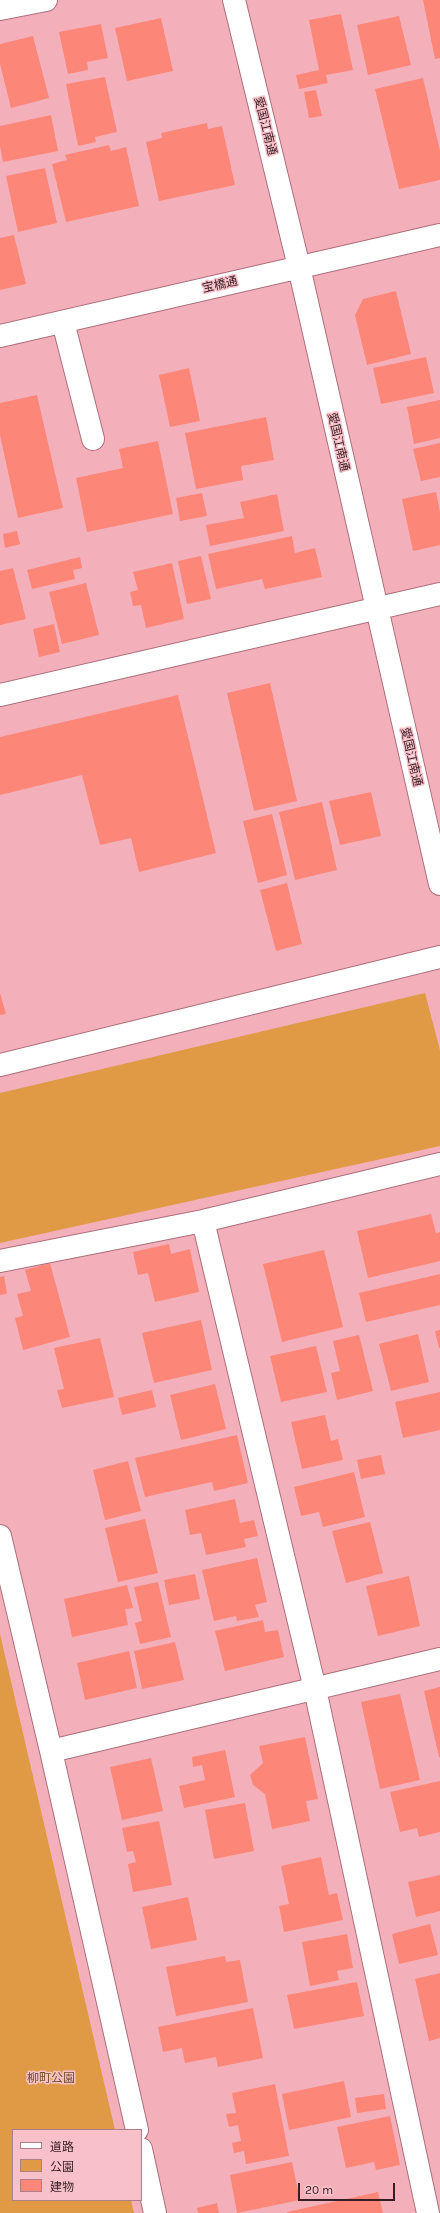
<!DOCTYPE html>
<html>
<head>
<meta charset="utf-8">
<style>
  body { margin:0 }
  #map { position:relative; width:440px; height:2213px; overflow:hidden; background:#f3b0bb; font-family:Karla,"Noto Sans JP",sans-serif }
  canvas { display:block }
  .legend { position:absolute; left:12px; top:2129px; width:130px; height:72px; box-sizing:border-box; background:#f8c1ca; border:1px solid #ab8087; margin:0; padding:5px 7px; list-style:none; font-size:12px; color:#371e23 }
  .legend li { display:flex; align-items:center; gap:8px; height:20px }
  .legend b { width:20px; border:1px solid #ab8087 }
  .scale { position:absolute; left:298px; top:2183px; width:97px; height:18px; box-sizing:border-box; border:2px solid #371e23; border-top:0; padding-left:5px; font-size:12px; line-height:14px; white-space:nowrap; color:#371e23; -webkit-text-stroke:3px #f8c1ca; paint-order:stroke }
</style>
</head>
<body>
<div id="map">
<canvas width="440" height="2213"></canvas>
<ul class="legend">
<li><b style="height:5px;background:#fff"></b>道路</li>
<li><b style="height:11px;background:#e09a46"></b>公園</li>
<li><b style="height:11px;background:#fc8678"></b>建物</li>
</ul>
<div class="scale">20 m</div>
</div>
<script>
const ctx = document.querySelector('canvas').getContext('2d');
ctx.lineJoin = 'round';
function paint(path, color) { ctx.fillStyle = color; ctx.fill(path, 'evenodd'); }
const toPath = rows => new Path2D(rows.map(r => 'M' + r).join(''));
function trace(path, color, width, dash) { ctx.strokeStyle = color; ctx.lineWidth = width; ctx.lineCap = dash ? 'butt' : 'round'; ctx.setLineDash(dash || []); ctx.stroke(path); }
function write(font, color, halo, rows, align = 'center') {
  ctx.font = font + ' Karla,"Noto Sans JP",sans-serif'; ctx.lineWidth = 3; ctx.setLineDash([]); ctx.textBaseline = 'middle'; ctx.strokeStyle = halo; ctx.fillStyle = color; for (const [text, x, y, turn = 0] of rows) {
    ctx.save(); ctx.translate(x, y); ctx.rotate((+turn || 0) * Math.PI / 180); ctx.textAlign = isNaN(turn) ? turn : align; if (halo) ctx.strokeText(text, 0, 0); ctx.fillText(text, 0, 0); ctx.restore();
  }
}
paint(toPath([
  [425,993,440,1050,440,1146,0,1243,0,1093],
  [0,1634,115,2130,13,2130,13,2200,131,2200,134,2213,0,2213]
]), '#e09a46');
paint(toPath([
  [423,0,440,0,440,58,435,59],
  [341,14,353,70,326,75,328,83,299,89,296,75,319,70,309,20],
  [399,16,411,65,368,75,357,25],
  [161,18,173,71,127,81,115,28],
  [101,24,108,58,87,62,88,70,68,74,59,32],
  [33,36,49,98,11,108,0,64,0,44],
  [105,77,117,132,95,137,96,142,78,146,66,84],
  [423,78,440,151,440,180,399,189,375,89],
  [316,90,322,116,309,118,304,92],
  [51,115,58,151,3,162,0,146,0,126],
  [207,123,208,129,222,126,235,185,159,201,146,142,162,138,161,133],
  [109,145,111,151,126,147,139,206,66,222,52,164,67,160,65,155],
  [45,168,57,223,18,232,6,176],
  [14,235,26,284,0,290,0,238],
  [396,291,411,354,367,365,355,315,363,299],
  [426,357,434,393,381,404,373,368],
  [189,368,200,421,170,427,159,375],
  [37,395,63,508,18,518,0,435,0,403],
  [440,400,440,438,414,444,407,407],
  [266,417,274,460,241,466,243,480,196,489,185,433],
  [158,441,173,514,87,532,76,478,123,468,119,449],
  [440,443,440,477,421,481,413,449],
  [436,492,440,512,440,545,413,551,402,499],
  [202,493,207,516,180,521,176,498],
  [277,494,284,531,210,546,206,525,244,518,240,502],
  [17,531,20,544,5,548,3,534],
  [292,536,295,553,315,548,322,577,265,589,262,579,216,589,208,554],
  [201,556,211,599,187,604,178,561],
  [80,557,82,568,73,570,75,579,32,589,27,570],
  [172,563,184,619,146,628,141,605,133,606,130,592,138,590,133,572],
  [13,568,26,619,0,625,0,571],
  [86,583,99,635,62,644,49,592],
  [54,624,60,652,39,657,33,629],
  [270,683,297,801,254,811,227,693],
  [178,695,216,853,139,872,131,838,100,845,82,775,0,795,0,737],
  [371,792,381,836,340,845,329,801],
  [322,802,337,870,295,880,279,812],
  [272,814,287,875,258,883,243,821],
  [287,883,302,944,276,951,260,890],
  [0,993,6,1014,0,1015],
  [431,1214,436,1233,440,1232,440,1261,368,1278,357,1231],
  [169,1244,171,1254,190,1249,199,1292,155,1302,148,1273,138,1275,133,1252],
  [324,1250,343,1327,282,1342,263,1264],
  [50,1263,70,1337,23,1350,15,1318,23,1316,17,1294,31,1291,25,1270],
  [440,1274,440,1305,366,1322,359,1293],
  [4,1276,7,1294,0,1295,0,1277],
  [201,1320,212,1370,154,1383,142,1333],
  [440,1330,440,1348,439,1348,435,1331],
  [418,1334,429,1382,391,1391,379,1344],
  [359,1335,373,1391,337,1400,331,1373,340,1371,333,1341],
  [100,1338,114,1397,62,1408,57,1390,64,1389,54,1348],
  [316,1346,327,1392,281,1402,270,1356],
  [215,1384,226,1429,181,1440,170,1395],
  [152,1390,156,1407,122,1415,118,1398],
  [440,1392,440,1430,403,1438,395,1402],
  [325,1415,331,1441,338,1439,343,1460,302,1469,291,1422],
  [237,1435,248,1483,214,1491,212,1482,145,1497,135,1458],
  [381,1455,385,1474,361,1479,357,1460],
  [128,1461,141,1511,105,1520,93,1470],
  [354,1472,365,1517,323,1527,319,1512,301,1516,294,1487],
  [235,1499,240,1523,254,1520,258,1536,244,1539,246,1547,206,1555,201,1533,190,1535,185,1510],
  [145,1519,158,1573,118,1582,105,1528],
  [370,1522,383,1573,346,1583,332,1531],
  [257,1558,267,1602,255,1605,259,1617,237,1621,236,1616,214,1621,202,1570],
  [195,1574,200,1599,169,1605,164,1580],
  [409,1576,420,1626,378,1636,366,1586],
  [158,1582,171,1637,140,1644,135,1623,142,1621,134,1587],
  [127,1585,133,1608,125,1609,128,1625,72,1637,64,1599],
  [263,1620,265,1632,278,1630,284,1657,225,1671,215,1631],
  [175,1642,184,1680,142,1689,134,1651],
  [129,1651,137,1688,85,1700,77,1663],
  [440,1687,440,1757,439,1757,424,1691],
  [400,1694,420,1780,380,1789,361,1702],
  [305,1737,318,1799,306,1801,310,1821,272,1829,265,1794,253,1785,250,1775,263,1763,259,1746],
  [225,1750,235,1797,184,1808,179,1786,205,1780,202,1765,193,1767,192,1757],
  [151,1758,163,1811,122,1820,110,1767],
  [440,1781,440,1832,419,1837,417,1828,400,1832,390,1792],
  [245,1803,254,1851,214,1859,205,1810],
  [159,1821,172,1885,133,1892,128,1864,136,1862,133,1851,127,1852,122,1828],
  [321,1857,329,1895,337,1893,343,1920,284,1932,279,1906,289,1904,281,1866],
  [440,1875,440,1911,416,1917,408,1882],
  [188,1897,197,1940,151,1949,142,1907],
  [430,1924,438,1955,399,1964,392,1934],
  [347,1934,353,1968,337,1971,339,1980,310,1986,302,1942],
  [225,1956,226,1962,240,1960,248,2002,176,2016,166,1967],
  [440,1973,440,2038,429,2041,415,1979],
  [357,1982,364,2016,294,2029,287,1995],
  [253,2008,263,2058,218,2067,216,2057,185,2063,182,2048,163,2052,158,2027],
  [344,2081,351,2117,289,2130,282,2094],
  [275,2084,289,2156,246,2164,244,2151,234,2153,232,2143,241,2141,238,2125,229,2127,226,2114,236,2113,232,2093],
  [384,2094,386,2109,357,2113,355,2098],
  [390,2116,400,2165,376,2170,374,2162,346,2168,337,2127],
  [292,2162,300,2200,237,2213,230,2175],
  [378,2192,383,2213,287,2213,287,2212],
  [217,2203,219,2213,198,2213,197,2208]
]), '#fc8678');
const minor = toPath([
  [234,0,299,267,440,884],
  [0,9,46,0],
  [63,322,93,439],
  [0,336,440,235],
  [0,695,440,594],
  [0,1065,440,957],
  [203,1221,315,1689,428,2213],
  [0,1261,203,1221,440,1164],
  [0,1536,51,1751,137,2130],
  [51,1751,440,1659],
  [141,2149,155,2213]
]);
trace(minor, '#ac6f7a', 24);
trace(minor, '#fff', 22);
write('12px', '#371e23', '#f8c1ca', [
  ["愛国江南通",265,126,76],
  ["宝橋通",220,285,-13],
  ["愛国江南通",338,442,77],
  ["愛国江南通",411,757,77]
]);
write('12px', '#714f28', '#f8c1ca', [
  ["柳町公園",51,2079]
]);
</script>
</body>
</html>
